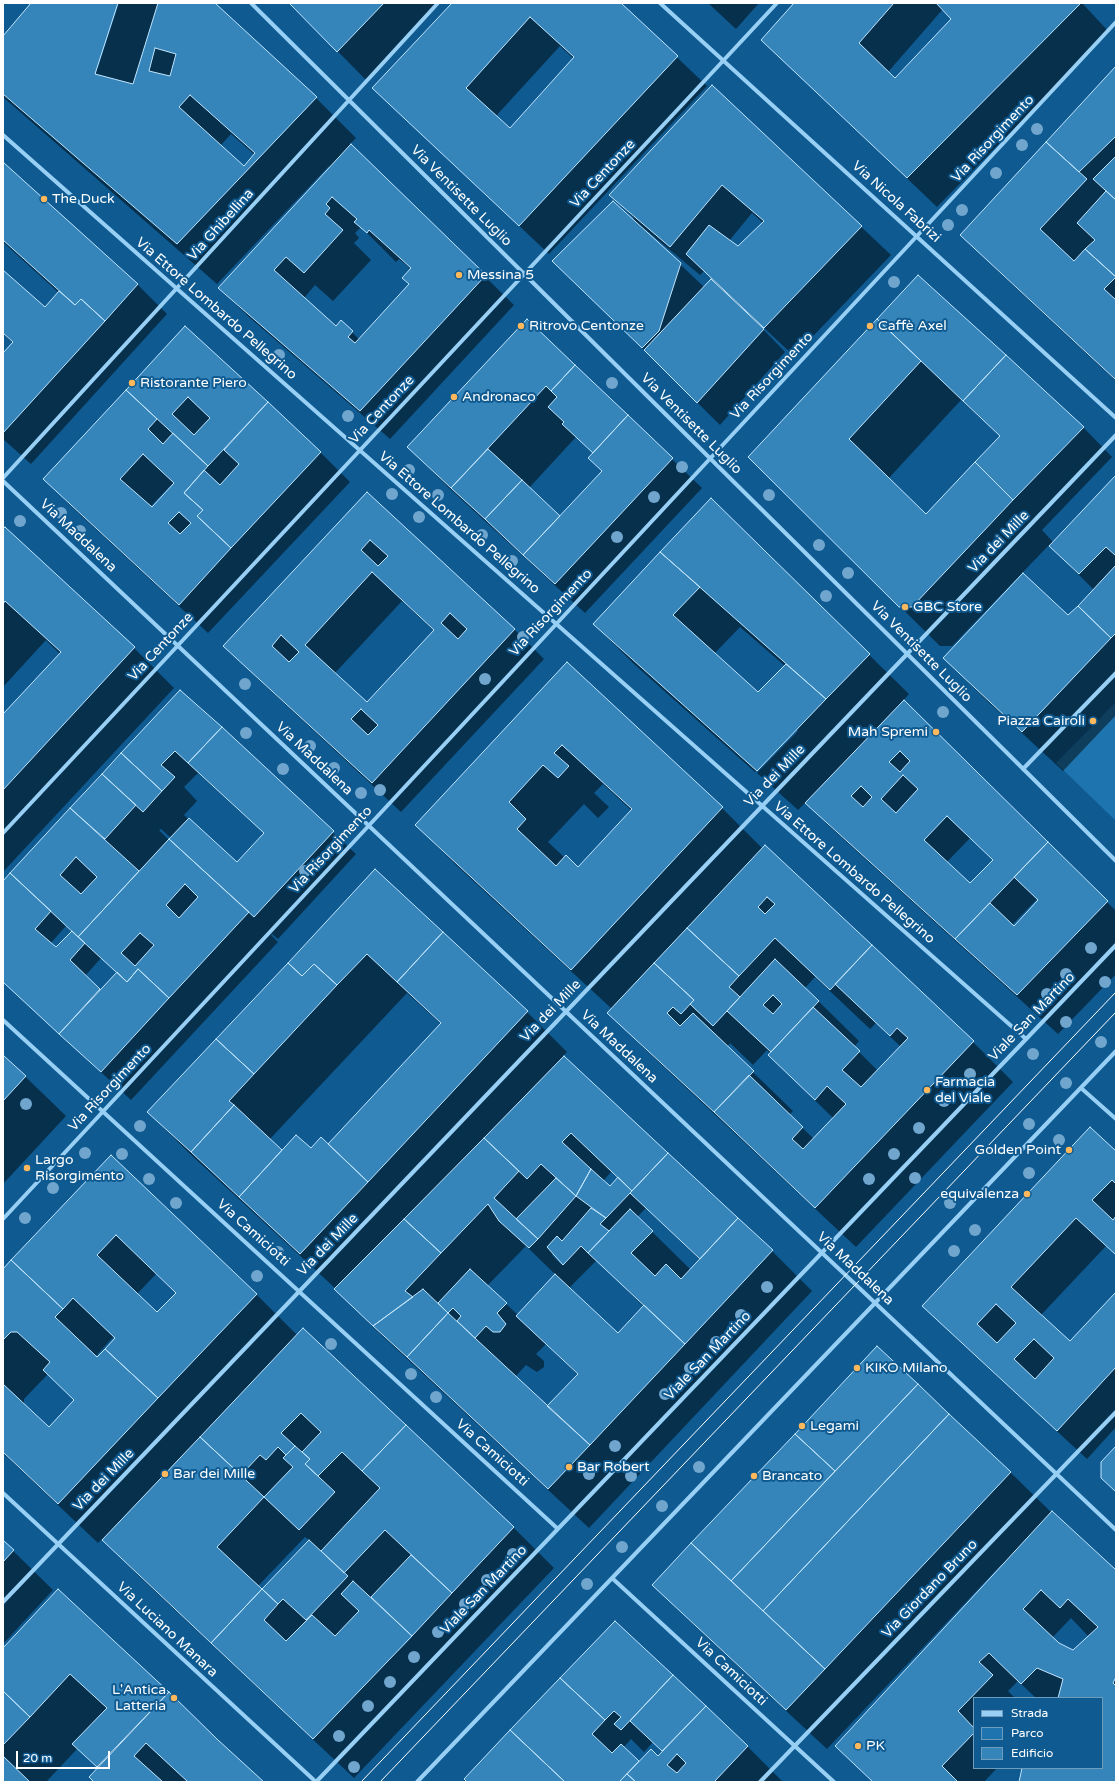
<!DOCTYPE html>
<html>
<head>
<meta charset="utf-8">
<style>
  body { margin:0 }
  #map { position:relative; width:1119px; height:1785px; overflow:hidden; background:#0e5a91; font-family:"Varela Round",sans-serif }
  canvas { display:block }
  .frame { position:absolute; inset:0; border:4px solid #fff; pointer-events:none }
  .legend { position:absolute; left:973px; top:1697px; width:130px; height:72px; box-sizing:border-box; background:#0e5a91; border:1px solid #6e9cbd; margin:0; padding:5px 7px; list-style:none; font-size:12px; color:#fff }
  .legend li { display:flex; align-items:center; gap:8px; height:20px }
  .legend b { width:20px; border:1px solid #6e9cbd }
  .scale { position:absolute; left:16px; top:1751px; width:94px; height:18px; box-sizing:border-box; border:2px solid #fff; border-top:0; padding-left:5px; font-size:12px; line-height:14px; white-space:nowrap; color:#fff; -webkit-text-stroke:3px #0e5a91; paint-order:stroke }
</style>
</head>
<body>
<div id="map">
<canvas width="1119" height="1785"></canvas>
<div class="frame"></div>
<ul class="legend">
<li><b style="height:5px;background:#98cff4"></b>Strada</li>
<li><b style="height:11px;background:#1d74ae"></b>Parco</li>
<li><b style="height:11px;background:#3685ba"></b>Edificio</li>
</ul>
<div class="scale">20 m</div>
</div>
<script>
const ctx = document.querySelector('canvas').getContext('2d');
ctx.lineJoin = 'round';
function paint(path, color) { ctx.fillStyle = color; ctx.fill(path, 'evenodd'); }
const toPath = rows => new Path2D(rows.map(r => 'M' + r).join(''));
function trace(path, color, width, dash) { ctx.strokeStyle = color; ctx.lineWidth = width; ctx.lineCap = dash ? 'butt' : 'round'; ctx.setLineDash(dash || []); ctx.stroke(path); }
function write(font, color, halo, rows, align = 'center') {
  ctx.font = font + ' "Varela Round",sans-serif'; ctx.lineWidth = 4; ctx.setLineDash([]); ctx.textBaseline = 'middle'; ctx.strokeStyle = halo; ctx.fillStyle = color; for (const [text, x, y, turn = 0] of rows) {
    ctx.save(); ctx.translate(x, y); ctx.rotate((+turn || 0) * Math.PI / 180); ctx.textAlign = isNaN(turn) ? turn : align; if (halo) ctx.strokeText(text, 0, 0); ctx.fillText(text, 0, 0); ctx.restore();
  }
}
paint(toPath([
  [1116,702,1116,821,1056,763]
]), '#1d74ae');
paint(toPath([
  [33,3,117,3,92,78,94,79,119,3,214,3,316,98,356,138,350,144,514,305,390,439,249,317,219,288,330,168,329,166,217,284,3,97,3,38],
  [231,134,255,155,244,167,220,146],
  [361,227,396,262,399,259,411,269,410,285,360,340,341,322,336,327,304,298,315,285,333,301,371,260,354,243,359,238,355,233],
  [290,3,441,3,367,81],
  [454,3,620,3,707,86,549,254,373,88],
  [560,46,574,59,510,129,496,116],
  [708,3,759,3,736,29],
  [796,3,1082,3,1109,32,937,207,762,40],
  [943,9,952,19,895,79,888,72],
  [1116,68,1116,381,1001,274,961,235],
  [712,86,891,255,794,356,761,325,760,326,785,352,720,425,576,283,634,218,610,195],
  [752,213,763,223,738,248,729,241],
  [646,230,700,275,704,271,720,287,719,288,704,287,645,231],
  [3,163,138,285,167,314,31,464,3,439,3,355,13,343,3,334,3,271,45,309,59,293,3,242],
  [918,276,1083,427,1112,457,1042,530,1053,542,1116,476,1116,715,1063,771,984,698,944,658,1068,617,1094,590,1049,545,952,646,940,646,749,457],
  [961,400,1001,437,926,516,888,479],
  [527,320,702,488,585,613,448,487,408,447],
  [576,437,594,454,603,471,560,517,529,488],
  [185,328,321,453,350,482,208,633,73,508,44,479],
  [173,483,174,484,152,509,150,507],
  [367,493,515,630,544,659,401,812,254,675,225,646],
  [402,601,434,631,367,703,335,673],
  [711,500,909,694,903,701,1116,911,1116,974,1058,1034,829,826,806,802,798,810,757,773,798,731,796,729,755,772,634,664,594,624],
  [740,627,785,666,759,694,714,654],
  [970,838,994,860,970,885,947,862],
  [1037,899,1039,901,1014,927,1012,925],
  [5,528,134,648,174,688,3,872,3,716,60,654,46,640,3,687,3,530],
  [567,664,722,808,763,849,973,1042,1013,1082,856,1247,648,1052,608,1013,612,1009,456,865,416,825],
  [603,784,632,811,578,868,565,858,548,842,584,804,598,818,609,807,594,793],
  [815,977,870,1029,876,1023,901,1047,878,1071,854,1047,859,1041,805,988],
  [730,1043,753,1065,767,1050,771,1054,769,1055,833,1118,814,1139,789,1115,793,1111,727,1047],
  [180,691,356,854,278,939,272,934,271,935,278,942,131,1100,3,981,3,882],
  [198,773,265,834,237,864,184,815,197,801,184,787],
  [161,829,171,838,169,840,159,830],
  [66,926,72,932,56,949,50,944],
  [101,958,117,973,101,990,85,976],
  [375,870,527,1012,567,1052,563,1056,772,1251,812,1291,589,1528,375,1329,336,1289,188,1152,148,1112],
  [407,993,441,1024,328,1145,311,1150,282,1152,269,1140],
  [611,1172,618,1178,610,1187,603,1181],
  [646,1208,700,1260,691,1270,637,1217],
  [526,1246,556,1275,518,1315,487,1286],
  [554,1253,562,1262,561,1264,552,1255],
  [597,1260,644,1307,618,1334,569,1288],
  [546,1344,578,1375,547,1407,515,1377,526,1365,537,1372,544,1367,544,1361,536,1354],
  [3,1055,66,1116,3,1184],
  [1116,1153,1116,1255,1106,1246,1041,1315,1070,1342,1116,1293,1116,1427,1087,1459,953,1335,924,1306],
  [111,1157,257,1295,298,1336,303,1330,514,1528,554,1568,354,1778,143,1580,102,1539,98,1543,3,1453,3,1270],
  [156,1274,177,1294,157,1313,137,1294],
  [113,1337,115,1339,97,1359,95,1357],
  [48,1374,75,1401,49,1428,24,1405,24,1399],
  [305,1537,310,1541,262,1590,258,1586],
  [410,1636,412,1637,398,1651,397,1650],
  [877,1348,1011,1473,1052,1513,1116,1571,1116,1782,1020,1782,1023,1768,1102,1768,1102,1698,1036,1698,1018,1681,1008,1691,1015,1698,974,1698,974,1768,997,1768,984,1782,873,1782,836,1746,1004,1565,1002,1564,827,1749,693,1624,653,1585],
  [1071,1618,1089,1637,1073,1651,1059,1644,1052,1638],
  [3,1541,53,1590,3,1644],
  [59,1591,262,1782,95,1782,98,1768,78,1748,46,1782,3,1782,3,1649],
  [615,1622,748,1747,783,1782,463,1782],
  [631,1739,644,1752,653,1742,663,1752,658,1758,639,1763,623,1748]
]), '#0007');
const building = toPath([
  [31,3,118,3,95,74,133,84,158,3,215,3,317,97,177,244,3,94,3,36,31,3],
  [155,48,176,54,170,76,149,71,155,48],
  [190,95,255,153,244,166,179,107,190,95],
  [289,3,384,3,337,52,289,3],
  [452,3,621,3,678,56,519,226,372,88,452,3],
  [530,17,574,57,510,128,466,88,530,17],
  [794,3,894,3,859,43,895,78,951,19,936,3,1081,3,907,178,761,40,794,3],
  [1116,66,1116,136,1079,172,1046,142,1116,66],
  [712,85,862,226,764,328,686,254,709,225,738,246,764,221,722,185,670,247,609,195,712,85],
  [1046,142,1087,179,1040,229,1074,261,1085,249,1116,277,1104,289,1116,300,1116,380,960,235,1046,142],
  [351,144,486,275,360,411,218,288,351,144],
  [332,197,357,219,354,222,367,233,369,230,411,268,402,278,409,284,355,343,348,337,353,331,341,320,336,326,274,270,286,257,304,273,343,230,325,214,330,208,326,204,332,197],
  [1116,156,1116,200,1093,179,1116,156],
  [3,162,138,284,105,321,81,299,75,305,3,240,3,162],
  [1106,191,1116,200,1116,277,1085,249,1095,240,1077,223,1106,191],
  [613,201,681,263,659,331,642,348,552,261,613,201],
  [3,270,45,307,59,291,75,305,81,299,105,321,3,433,3,353,13,342,3,333,3,270],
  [918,275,1006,355,963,401,877,319,918,275],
  [711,279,764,329,697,403,644,350,711,279],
  [527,319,575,365,551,391,546,386,451,488,407,447,527,319],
  [877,319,921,361,849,439,926,514,975,462,1013,500,912,607,899,607,748,457,877,319],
  [185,326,268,402,208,466,126,390,185,326],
  [188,397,210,418,194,435,172,414,188,397],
  [1006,355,1084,427,1013,500,975,462,1000,436,963,401,1006,355],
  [575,365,628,415,593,453,562,424,564,422,548,407,557,397,551,391,575,365],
  [126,390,157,419,148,429,163,444,173,433,208,466,184,493,203,510,197,516,231,548,179,605,43,479,126,390],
  [143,454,174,483,152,507,120,479,143,454],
  [179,512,191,523,180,534,168,523,179,512],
  [268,402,321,452,231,548,197,516,203,510,184,493,204,470,220,485,239,464,224,450,268,402],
  [628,415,673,458,555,584,523,555,602,471,588,458,628,415],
  [488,449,522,480,485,519,451,488,488,449],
  [1116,475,1116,556,1106,547,1079,574,1049,546,1116,475],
  [522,480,560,516,523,555,485,519,522,480],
  [367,492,515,629,372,783,223,646,367,492],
  [370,540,388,556,378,566,361,550,370,540],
  [372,572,434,630,367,702,305,645,372,572],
  [450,613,467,629,458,639,441,623,450,613],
  [281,635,299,652,289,662,272,646,281,635],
  [361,709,378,725,368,735,351,719,361,709],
  [711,498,870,654,826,699,660,552,711,498],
  [5,527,135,647,3,790,3,714,61,652,5,601,3,604,3,529,5,527],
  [660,552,700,587,673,615,758,692,786,664,826,699,757,771,593,624,660,552],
  [1116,565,1116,633,1111,638,1078,606,1116,565],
  [1023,573,1068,615,1078,606,1111,638,1022,732,943,658,1023,573],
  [567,662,723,807,571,970,415,825,567,662],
  [562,745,632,809,578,867,566,855,556,866,517,829,526,819,509,802,543,765,558,778,569,766,554,753,562,745],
  [180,690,222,727,188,763,175,751,161,765,175,777,162,791,121,753,180,690],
  [904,700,1048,842,955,939,805,803,904,700],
  [900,751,910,761,900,772,889,762,900,751],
  [903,775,918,789,896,813,881,799,903,775],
  [861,786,872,797,863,807,851,796,861,786],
  [947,816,993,860,970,883,924,840,947,816],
  [222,727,334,831,254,917,169,839,189,818,237,862,264,833,188,763,222,727],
  [121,753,162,791,143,812,102,774,121,753],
  [102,774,136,805,105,839,70,808,102,774],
  [70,808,139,871,78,937,10,873,70,808],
  [76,857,97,877,81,894,60,875,76,857],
  [169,839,249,912,169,998,138,969,127,982,78,937,169,839],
  [185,884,198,897,179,918,166,905,185,884],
  [140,933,154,945,135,966,121,953,140,933],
  [1048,842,1108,901,1017,995,955,939,990,903,1014,926,1038,900,1014,877,1048,842],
  [765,845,872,945,830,990,775,938,739,976,687,928,765,845],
  [767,897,775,904,765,914,758,907,767,897],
  [375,869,443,932,397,982,367,954,337,985,314,964,302,976,288,963,375,869],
  [10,873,51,911,35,929,56,947,72,931,85,943,70,960,100,989,59,1034,3,982,3,881,10,873],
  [687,928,739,976,729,987,740,997,713,1026,690,1004,694,1000,654,963,687,928],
  [443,932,528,1011,368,1182,328,1144,441,1023,397,982,443,932],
  [872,945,974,1041,815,1208,714,1112,749,1075,803,1127,792,1139,803,1149,846,1104,827,1086,815,1100,768,1055,813,1007,860,1051,842,1070,861,1087,908,1038,897,1028,890,1036,835,984,872,945],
  [775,959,819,1001,771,1052,727,1011,775,959],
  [773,995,782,1004,773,1014,763,1005,773,995],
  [288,963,302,976,314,964,337,985,254,1074,216,1039,288,963],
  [654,963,694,1000,681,1014,673,1007,667,1013,680,1026,693,1013,754,1071,714,1112,607,1013,654,963],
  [138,969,169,998,101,1072,59,1034,117,972,127,982,138,969],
  [216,1039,254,1074,229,1101,234,1105,191,1152,147,1112,216,1039],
  [3,1055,26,1076,3,1101,3,1055],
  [564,1056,668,1153,632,1191,571,1133,562,1142,591,1169,576,1196,541,1164,527,1179,484,1138,564,1056],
  [234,1105,282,1150,239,1197,191,1152,234,1105],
  [1090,1127,1116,1151,1116,1184,1112,1180,1092,1200,1113,1220,1116,1216,1116,1255,1076,1218,1011,1287,1070,1341,1116,1292,1116,1367,1057,1431,922,1306,1090,1127],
  [996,1304,1016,1323,997,1343,977,1324,996,1304],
  [1034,1339,1054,1358,1035,1379,1014,1359,1034,1339],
  [296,1135,311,1148,321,1137,368,1182,300,1254,239,1197,296,1135],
  [484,1138,519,1171,494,1198,538,1239,529,1248,499,1221,488,1204,441,1253,404,1219,484,1138],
  [668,1153,738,1218,700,1259,630,1193,668,1153],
  [111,1155,257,1294,158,1398,105,1349,115,1338,73,1298,63,1309,11,1260,111,1155],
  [116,1235,176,1293,157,1312,97,1255,116,1235],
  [591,1169,610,1186,618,1177,632,1191,606,1218,576,1196,591,1169],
  [556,1178,576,1196,538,1239,516,1219,556,1178],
  [591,1208,606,1218,600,1224,609,1231,588,1253,581,1246,563,1265,547,1247,557,1236,562,1241,591,1208],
  [630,1209,653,1231,631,1253,655,1276,666,1264,681,1279,738,1218,773,1250,685,1344,588,1253,630,1209],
  [404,1219,441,1253,405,1291,413,1297,373,1326,334,1289,404,1219],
  [11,1260,63,1309,55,1317,97,1357,105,1349,158,1398,58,1504,3,1452,3,1384,49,1427,74,1400,43,1370,50,1362,17,1332,11,1332,3,1340,3,1269,11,1260],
  [470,1269,507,1303,497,1313,506,1324,500,1332,493,1332,486,1326,475,1338,457,1321,461,1316,453,1308,448,1313,438,1303,470,1269],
  [555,1274,618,1333,644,1305,685,1344,590,1445,547,1406,578,1374,516,1316,555,1274],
  [423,1289,448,1313,407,1357,373,1326,423,1289],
  [448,1313,590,1445,548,1489,407,1357,448,1313],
  [303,1328,406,1425,362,1471,342,1452,318,1476,305,1464,310,1459,302,1452,321,1432,301,1413,281,1433,295,1446,286,1455,278,1447,266,1460,260,1455,241,1475,200,1437,303,1328],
  [877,1346,918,1384,835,1471,795,1434,877,1346],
  [918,1384,949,1414,763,1611,731,1581,918,1384],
  [949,1414,1011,1472,825,1669,763,1611,949,1414],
  [406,1425,514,1527,452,1593,385,1530,344,1573,321,1551,380,1488,362,1471,406,1425],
  [795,1434,835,1471,731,1581,691,1543,795,1434],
  [200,1437,264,1497,217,1547,262,1589,211,1643,102,1540,200,1437],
  [295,1446,310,1459,305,1464,335,1492,299,1530,264,1497,293,1467,283,1458,295,1446],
  [1116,1446,1116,1492,1101,1478,1101,1462,1116,1446],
  [1052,1511,1116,1570,1116,1677,1113,1683,1116,1686,1116,1782,1019,1782,1022,1768,1102,1768,1102,1698,1058,1698,1063,1679,1037,1668,1021,1684,989,1653,979,1662,993,1675,958,1711,974,1728,974,1733,942,1766,958,1782,873,1782,835,1746,1052,1511],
  [1041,1590,1060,1608,1068,1599,1098,1627,1073,1650,1059,1643,1023,1609,1041,1590],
  [3,1540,14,1550,3,1562,3,1540],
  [309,1540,348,1576,306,1620,283,1599,278,1604,262,1589,309,1540],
  [691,1543,825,1669,786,1710,652,1585,691,1543],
  [411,1555,452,1593,412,1636,371,1597,411,1555],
  [353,1581,412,1636,313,1739,211,1643,262,1589,278,1604,264,1620,286,1641,312,1615,335,1636,359,1611,341,1594,353,1581],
  [58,1589,169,1692,97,1767,72,1744,107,1708,70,1674,30,1717,3,1691,3,1648,58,1589],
  [615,1621,673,1675,621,1730,614,1724,621,1717,614,1711,605,1720,560,1678,615,1621],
  [673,1675,706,1706,662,1751,630,1721,673,1675],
  [560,1678,605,1720,592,1734,612,1753,621,1744,639,1761,619,1782,565,1782,510,1730,560,1678],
  [3,1691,30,1717,3,1745,3,1691],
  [169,1692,218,1740,264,1782,188,1782,146,1743,134,1756,163,1782,94,1782,89,1777,169,1692],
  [706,1706,748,1746,714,1782,636,1782,627,1774,651,1749,658,1756,706,1706],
  [677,1754,686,1763,677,1773,667,1765,677,1754],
  [510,1730,565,1782,467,1782,464,1779,510,1730],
  [3,1756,30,1782,3,1782,3,1756],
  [627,1774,636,1782,619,1782,627,1774]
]);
paint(building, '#3685ba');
trace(building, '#c0e5fe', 1);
trace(toPath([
  [251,3,1116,861],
  [660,3,1116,418],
  [3,135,1026,1039],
  [3,478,438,3],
  [3,481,1116,1530],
  [1023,769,1116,673],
  [3,833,777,3],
  [3,1020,558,1529],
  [1081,1088,1116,1119],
  [3,1219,1116,22],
  [3,1493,316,1782],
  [612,1578,834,1782],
  [3,1602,1116,435],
  [316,1782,1116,945],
  [417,1782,1116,1051],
  [760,1782,1116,1412]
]), '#98cff4', 4);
trace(toPath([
  [361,1782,1116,992],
  [380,1782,1116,1012]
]), '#fff', 1);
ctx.fillStyle = '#70a6cd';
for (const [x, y] of [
  [1037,129],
  [1022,145],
  [996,173],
  [962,210],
  [948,225],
  [894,282],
  [279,355],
  [612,383],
  [348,416],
  [682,467],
  [409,470],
  [392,494],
  [438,495],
  [769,495],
  [654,497],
  [61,513],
  [419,517],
  [20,521],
  [80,531],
  [482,535],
  [617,537],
  [819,545],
  [512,561],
  [848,573],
  [826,596],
  [523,637],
  [485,679],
  [245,684],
  [943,712],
  [246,733],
  [310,746],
  [334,768],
  [283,769],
  [380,790],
  [361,793],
  [305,871],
  [1091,948],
  [1066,974],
  [1105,982],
  [1047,994],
  [1066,1022],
  [1101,1042],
  [1033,1054],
  [970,1074],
  [1066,1083],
  [944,1101],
  [26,1104],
  [1029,1124],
  [140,1126],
  [919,1128],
  [1059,1140],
  [85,1153],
  [122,1154],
  [894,1154],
  [1029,1173],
  [915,1178],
  [149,1179],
  [869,1179],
  [53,1188],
  [176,1203],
  [950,1203],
  [25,1218],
  [975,1230],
  [954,1251],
  [278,1252],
  [257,1276],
  [767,1287],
  [741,1315],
  [716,1342],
  [331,1344],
  [690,1368],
  [411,1374],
  [665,1394],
  [436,1397],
  [615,1446],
  [699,1467],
  [589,1474],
  [631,1476],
  [662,1506],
  [622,1547],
  [513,1554],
  [487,1580],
  [587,1584],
  [465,1604],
  [438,1632],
  [414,1657],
  [390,1682],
  [368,1706],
  [339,1736],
  [354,1767]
]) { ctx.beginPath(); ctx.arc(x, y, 6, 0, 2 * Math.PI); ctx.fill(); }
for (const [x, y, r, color] of [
  [44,199,4,"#ffb85b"],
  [459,275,4,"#ffb85b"],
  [521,326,4,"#ffb85b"],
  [870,326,4,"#ffb85b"],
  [132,383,4,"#ffb85b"],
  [454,397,4,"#ffb85b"],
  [905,607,4,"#ffb85b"],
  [1093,721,4,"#ffb85b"],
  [936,732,4,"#ffb85b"],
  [927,1090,4,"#ffb85b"],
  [1069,1150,4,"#ffb85b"],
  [27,1168,4,"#ffb85b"],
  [1027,1194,4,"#ffb85b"],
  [857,1368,4,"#ffb85b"],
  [802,1426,4,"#ffb85b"],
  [569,1467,4,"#ffb85b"],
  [165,1474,4,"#ffb85b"],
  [754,1476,4,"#ffb85b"],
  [174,1698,4,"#ffb85b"],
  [858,1746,4,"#ffb85b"]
]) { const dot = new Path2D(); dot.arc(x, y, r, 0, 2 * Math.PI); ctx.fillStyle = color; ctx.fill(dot); trace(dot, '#0e5a91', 1.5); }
write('14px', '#fff', '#0e5a91', [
  ["Via Risorgimento",993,139,-47],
  ["Via Centonze",603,174,-47],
  ["Via Ventisette Luglio",461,196,45],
  ["Via Nicola Fabrizi",896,202,42],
  ["Via Ghibellina",221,225,-48],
  ["Via Ettore Lombardo Pellegrino",216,309,41],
  ["Via Risorgimento",772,376,-47],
  ["Via Centonze",382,410,-47],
  ["Via Ventisette Luglio",691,424,45],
  ["Via Ettore Lombardo Pellegrino",459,523,41],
  ["Via Maddalena",78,536,43],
  ["Via dei Mille",999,542,-46],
  ["Via Risorgimento",551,613,-47],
  ["Via Centonze",161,647,-47],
  ["Via Ventisette Luglio",921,652,45],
  ["Via Maddalena",314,759,43],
  ["Via dei Mille",775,776,-46],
  ["Via Risorgimento",331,850,-47],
  ["Via Ettore Lombardo Pellegrino",854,873,41],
  ["Via dei Mille",551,1011,-46],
  ["Viale San Martino",1032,1017,-46],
  ["Via Maddalena",619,1047,43],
  ["Via Risorgimento",110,1088,-47],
  ["Via Camiciotti",253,1233,42],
  ["Via dei Mille",328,1245,-46],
  ["Via Maddalena",855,1269,43],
  ["Viale San Martino",708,1356,-46],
  ["Via Camiciotti",492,1453,42],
  ["Via dei Mille",104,1480,-46],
  ["Via Giordano Bruno",930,1589,-46],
  ["Viale San Martino",484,1590,-46],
  ["Via Luciano Manara",167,1630,43],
  ["Via Camiciotti",731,1672,43]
]);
write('14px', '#fff', '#0e5a91', [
  ["The Duck",52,199],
  ["Messina 5",467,275],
  ["Ritrovo Centonze",529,326],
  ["Caffè Axel",878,326],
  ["Ristorante Piero",140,383],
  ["Andronaco",462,397],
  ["GBC Store",913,607],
  ["Piazza Cairoli",1085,721,"right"],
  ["Mah Spremi",928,732,"right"],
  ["Farmacia",935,1082],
  ["del Viale",935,1098],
  ["Golden Point",1061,1150,"right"],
  ["Largo",35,1160],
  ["Risorgimento",35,1176],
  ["equivalenza",1019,1194,"right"],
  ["KIKO Milano",865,1368],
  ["Legami",810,1426],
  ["Bar Robert",577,1467],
  ["Bar dei Mille",173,1474],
  ["Brancato",762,1476],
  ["L'Antica",166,1690,"right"],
  ["Latteria",166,1706,"right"],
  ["PK",866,1746]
], 'left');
</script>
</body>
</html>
